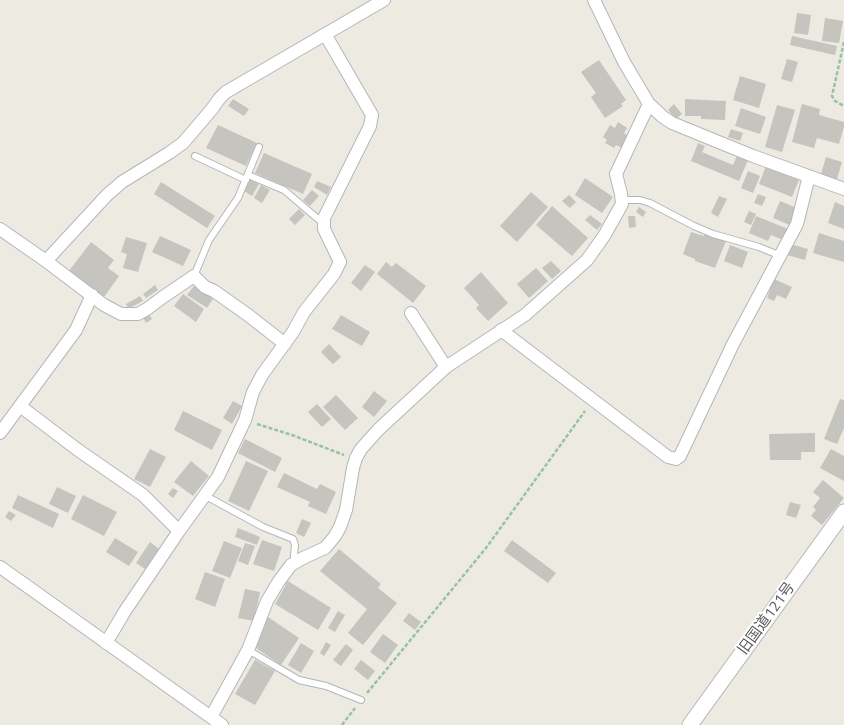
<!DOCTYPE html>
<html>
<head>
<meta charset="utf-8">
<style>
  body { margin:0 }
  canvas { display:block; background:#eceae1 }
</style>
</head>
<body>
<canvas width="844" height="725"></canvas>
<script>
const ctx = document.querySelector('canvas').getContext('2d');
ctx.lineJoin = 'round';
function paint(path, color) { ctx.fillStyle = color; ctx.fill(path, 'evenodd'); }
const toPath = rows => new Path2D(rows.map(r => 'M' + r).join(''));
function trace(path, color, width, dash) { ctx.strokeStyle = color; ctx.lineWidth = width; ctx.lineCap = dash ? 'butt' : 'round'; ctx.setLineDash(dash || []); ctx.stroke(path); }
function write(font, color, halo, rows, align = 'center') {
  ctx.font = font + ' "Titillium Web","Noto Sans JP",sans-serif'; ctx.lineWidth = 4; ctx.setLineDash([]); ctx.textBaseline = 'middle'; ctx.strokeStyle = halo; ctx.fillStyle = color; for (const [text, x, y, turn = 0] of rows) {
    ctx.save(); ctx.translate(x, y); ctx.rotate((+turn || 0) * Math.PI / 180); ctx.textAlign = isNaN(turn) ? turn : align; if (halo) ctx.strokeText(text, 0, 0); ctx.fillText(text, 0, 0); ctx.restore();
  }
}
paint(toPath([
  [797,13,811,15,808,35,794,33],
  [825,18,843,21,839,43,822,41],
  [792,36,837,46,835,55,790,45],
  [787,59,798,62,792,82,781,79],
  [599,60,626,100,621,104,623,106,605,118,591,97,596,93,581,72],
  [740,76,766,84,759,108,733,100],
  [233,99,249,109,244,116,228,106],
  [685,99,726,101,725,120,701,119,701,116,685,116],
  [674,104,682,114,676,119,668,110],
  [802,104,820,109,819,115,844,122,844,127,839,144,817,138,814,148,792,142],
  [777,105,795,110,782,152,765,147],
  [741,108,766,117,760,134,735,126],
  [618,122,627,128,624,133,629,137,622,148,616,145,614,148,605,143,607,140,603,137,610,125,615,128],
  [218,125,257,143,246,166,206,148],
  [731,129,743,133,740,141,728,137],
  [698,143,705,146,702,152,733,165,737,156,748,160,739,181,691,161],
  [264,153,312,174,303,194,255,173],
  [826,157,842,162,836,182,820,177],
  [766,166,799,180,792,197,759,184],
  [748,171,760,176,753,193,741,188],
  [585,178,613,197,602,213,575,195],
  [250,180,259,184,252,196,244,191],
  [317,181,331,187,327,195,314,187],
  [161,182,215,216,207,228,154,194],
  [261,185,270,190,262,203,254,198],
  [312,190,319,196,310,206,303,200],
  [531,192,548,207,517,242,500,226],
  [758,194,766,197,762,206,754,203],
  [569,195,576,202,570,208,562,201],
  [719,196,727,199,718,217,711,213],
  [780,201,799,209,792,226,773,218],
  [835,202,844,206,844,229,828,223],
  [552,206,588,238,572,256,536,225],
  [639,207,646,212,643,217,636,212],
  [299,209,305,215,295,225,289,219],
  [749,211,756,214,751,225,744,222],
  [590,215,602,224,597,230,585,220],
  [628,216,635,216,636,227,629,228],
  [756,216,788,229,783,240,771,235,768,241,749,233],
  [691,232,704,236,705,233,726,241,715,268,695,261,695,259,683,254],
  [819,233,844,241,844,262,813,253],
  [160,236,191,250,183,266,152,252],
  [126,237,147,243,138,272,123,268,127,254,121,252],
  [91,242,114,260,108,268,119,276,104,297,69,271],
  [790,244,808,249,805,260,787,255],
  [730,245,748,252,742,268,724,261],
  [551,261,561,271,552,279,542,268],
  [386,262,392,267,396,263,426,286,413,303,377,274],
  [365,265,375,272,361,291,351,283],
  [536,268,548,281,529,298,517,284],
  [481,272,508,303,488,321,476,308,479,305,464,288],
  [774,279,792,287,786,299,777,295,774,301,767,298],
  [155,285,158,290,146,298,143,294],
  [194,286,213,299,207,308,187,295],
  [183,294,204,309,196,322,174,306],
  [140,296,143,301,128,309,126,304],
  [148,313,152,319,146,323,142,316],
  [341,315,370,332,362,346,332,329],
  [329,344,341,357,333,364,321,352],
  [374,391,387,401,374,417,362,407],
  [336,395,358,418,345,430,323,407],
  [840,399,844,400,844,428,837,444,824,439],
  [233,401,242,406,232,424,223,418],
  [317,404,331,419,322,427,308,412],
  [183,411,222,430,212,450,174,430],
  [815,433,815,452,801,452,801,460,770,460,769,434],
  [245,439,282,458,275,472,238,453],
  [150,449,166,457,150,487,134,479],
  [831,449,844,456,844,481,820,468],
  [191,461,209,476,193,496,174,482],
  [246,461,268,471,249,511,228,501],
  [284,473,317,489,320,484,336,492,326,514,308,506,310,502,277,487],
  [823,480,844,498,822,525,811,516,816,510,813,507,820,498,813,492],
  [57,487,76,496,68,513,49,504],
  [173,488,178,491,173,498,168,494],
  [18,495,59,514,53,528,12,508],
  [83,495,117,512,104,536,71,519],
  [790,502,801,505,796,518,786,515],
  [9,511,16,515,11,521,5,517],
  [302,519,311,523,304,537,296,533],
  [238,528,260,537,257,545,235,537],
  [115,538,138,552,129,566,106,552],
  [262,540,282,547,274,571,253,564],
  [512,540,556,573,548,583,504,551],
  [224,541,242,548,230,578,212,571],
  [150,542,159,549,145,569,136,563],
  [245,543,255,546,248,565,238,561],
  [339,549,381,584,378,588,397,603,363,645,348,633,367,609,320,571],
  [205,572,225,579,215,607,195,599],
  [288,581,331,608,318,630,275,604],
  [245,589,260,592,254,621,238,618],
  [338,611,345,615,335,632,328,628],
  [409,613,421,622,415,630,403,621],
  [268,617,299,638,281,665,256,648],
  [383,634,398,645,385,663,370,652],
  [326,642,331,645,324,656,320,653],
  [301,643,314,651,301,673,288,665],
  [346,644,353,650,341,666,333,660],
  [255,660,275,671,255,705,235,694],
  [361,660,375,671,368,680,354,669]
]), '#c6c4be');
const service = toPath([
  [195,156,246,180],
  [248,175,284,190,324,224],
  [621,200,640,200,650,203,694,226,713,234,759,247,781,256],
  [194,276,209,240,238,198,259,147],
  [204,495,263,527,293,539,295,545,294,555,294,563],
  [248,650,299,680,326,686,361,700]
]);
const minor = toPath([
  [594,0,624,62,649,104,663,117,672,123,753,156,844,189],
  [0,229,46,261,104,305,121,314,138,314,147,309,163,297,194,276,205,287,214,291,248,315,285,344],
  [46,261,107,195,122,182,169,153,183,143,212,109,219,99,226,92,384,0],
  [411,313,446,367],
  [501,330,668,457,676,459,680,456,733,344,797,224,809,176],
  [20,406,78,450,143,495,179,531],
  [0,433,76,330,92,295],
  [0,567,222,725],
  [106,643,125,611,179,531,218,477,245,420,253,392,262,375,293,332,304,312,334,274,340,262,324,229,324,218,370,126,372,115,325,34],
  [211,717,248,650,267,601,279,581,291,565,303,558,325,548,335,536,340,527,346,510,353,468,356,458,361,449,379,429,446,367,525,315,587,260,604,236,622,204,621,194,616,174,649,104]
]);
const tertiary = toPath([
  [690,725,844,512]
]);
trace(service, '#b3b6bb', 8);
trace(minor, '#b3b6bb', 14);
trace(tertiary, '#b3b6bb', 17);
trace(toPath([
  [844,42,832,96,835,101,844,106],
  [257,424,292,435,344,455],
  [367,693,486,548,585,411],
  [342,725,355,708]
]), '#98c2a7', 2.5, [4, 2]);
trace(service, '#fff', 6);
trace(minor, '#fff', 12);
trace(tertiary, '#fff', 15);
write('15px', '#595c61', '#fff', [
  ["旧国道121号",767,619,-54]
]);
</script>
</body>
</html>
